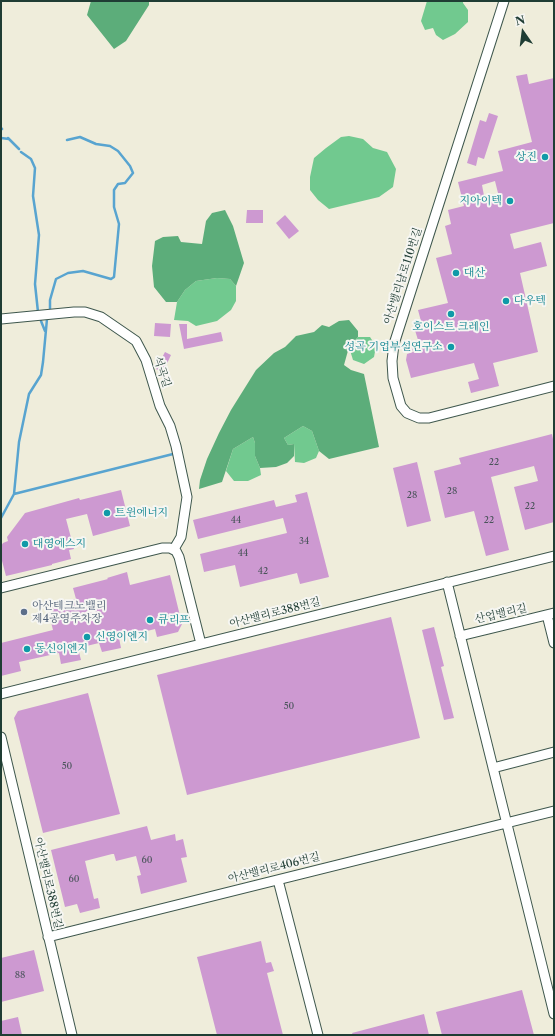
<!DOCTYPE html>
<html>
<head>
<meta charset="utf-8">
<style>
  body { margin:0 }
  #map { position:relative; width:555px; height:1036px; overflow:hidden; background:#efeddb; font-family:"Libre Caslon Text",serif }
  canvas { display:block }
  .frame { position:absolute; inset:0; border:2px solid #1f3d34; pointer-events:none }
  .north { position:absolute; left:503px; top:12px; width:40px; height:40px; -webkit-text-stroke:3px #f6f6f2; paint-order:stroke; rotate:346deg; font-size:11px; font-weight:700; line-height:16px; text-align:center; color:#1f3d34 }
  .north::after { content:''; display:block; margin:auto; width:14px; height:18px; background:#1f3d34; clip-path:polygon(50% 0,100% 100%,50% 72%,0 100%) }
</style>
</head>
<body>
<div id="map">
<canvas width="555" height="1036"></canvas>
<div class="frame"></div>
<div class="north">N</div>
</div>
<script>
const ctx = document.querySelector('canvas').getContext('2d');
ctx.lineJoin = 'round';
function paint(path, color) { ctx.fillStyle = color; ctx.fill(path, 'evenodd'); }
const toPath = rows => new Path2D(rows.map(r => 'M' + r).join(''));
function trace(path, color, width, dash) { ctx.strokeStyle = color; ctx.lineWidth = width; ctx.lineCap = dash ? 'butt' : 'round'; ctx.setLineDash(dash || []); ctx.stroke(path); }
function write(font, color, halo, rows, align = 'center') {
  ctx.font = font + ' "Libre Caslon Text","Noto Serif KR",serif'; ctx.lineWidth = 4; ctx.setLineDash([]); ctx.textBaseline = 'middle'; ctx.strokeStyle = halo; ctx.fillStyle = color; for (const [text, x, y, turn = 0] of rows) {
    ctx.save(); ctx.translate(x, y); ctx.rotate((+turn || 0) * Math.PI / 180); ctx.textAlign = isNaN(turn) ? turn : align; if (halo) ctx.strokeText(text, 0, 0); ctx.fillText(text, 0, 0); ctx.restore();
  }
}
paint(toPath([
  [427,1,463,1,463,3,468,10,468,22,455,34,443,40,436,35,433,28,425,30,421,21],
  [349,136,363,139,373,148,387,152,396,169,393,187,379,197,329,209,318,200,310,190,310,177,314,158,326,148,341,137],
  [217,278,230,279,236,286,236,301,231,310,217,321,196,326,188,321,174,320,177,302,185,290,196,281],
  [358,337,370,337,376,346,374,357,364,364,353,360,349,347],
  [303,426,312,431,319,451,316,458,304,463,295,462,294,444,288,445,284,438],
  [253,437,255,443,255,456,260,468,261,475,248,481,234,481,226,471,233,449]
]), '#71c98f');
paint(toPath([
  [91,1,149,1,149,5,126,41,114,49,87,15],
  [225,210,233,226,244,263,236,286,230,279,217,278,196,281,185,290,177,302,166,302,154,287,152,266,155,241,163,237,178,236,181,242,202,244,206,221,212,213],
  [349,320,358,331,358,337,349,347,344,365,351,370,364,374,379,447,329,459,319,451,312,431,303,426,284,438,288,445,294,444,294,456,287,463,276,467,260,468,255,456,255,443,253,437,233,449,222,482,199,489,200,480,207,459,219,433,231,410,256,370,274,353,285,347,296,336,314,332,322,325,329,327,339,321]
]), '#5cad7a');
trace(toPath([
  [1,128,2,129],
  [1,138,9,139],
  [8,138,19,149],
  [21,152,31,159,35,168,33,196,39,235,35,284,38,312],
  [50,309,50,300,56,279,68,273,83,271,111,279,114,277,119,224,114,207,114,190,118,184,125,183,133,173,130,166,118,151,110,146,96,144,80,137,67,140],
  [41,321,45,331],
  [14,494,173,454],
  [1,518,14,494,19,442,29,394,41,375,43,362,47,319]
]), '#58a4d0', 2.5);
paint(toPath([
  [527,74,529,84,554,78,554,223,510,234,514,249,541,242,547,266,520,273,538,352,493,363,499,386,471,393,468,382,479,379,474,363,411,378,406,360,407,354,413,352,410,342,418,340,414,327,422,325,418,310,448,303,436,258,452,254,445,226,451,224,448,210,464,206,458,182,503,171,498,151,532,142,516,76],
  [495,181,499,197,485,201,482,185],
  [489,113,498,116,484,159,478,157,476,166,467,163,480,120,486,122],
  [247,210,263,210,263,223,246,223],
  [285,215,299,231,289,239,276,223],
  [155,323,171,324,170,337,154,336],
  [179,324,187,324,187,339,221,332,223,341,184,349],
  [165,352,171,355,163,372,156,369],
  [552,434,554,444,554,522,525,530,514,487,538,481,534,466,491,477,509,550,486,556,474,511,445,518,434,471,461,464,459,458],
  [417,462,431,521,407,527,393,468],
  [121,490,130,526,93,536,87,514,66,519,74,549,69,550,71,559,52,564,52,565,6,576,1,557,1,546,3,543,8,541,7,537,25,513,79,498,80,500],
  [307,492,329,577,300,584,297,573,240,587,235,565,204,572,200,554,287,533,283,518,198,539,193,520,274,500,276,507,297,502,295,495],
  [127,572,130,585,170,575,182,624,178,632,157,637,155,629,119,638,121,648,102,652,99,643,78,648,81,660,61,664,59,653,19,662,21,671,1,676,1,643,53,630,47,606,76,599,73,588,108,579,107,578],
  [391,617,420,738,187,795,157,675],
  [434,627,444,666,441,667,454,718,444,720,422,630],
  [88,693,120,814,43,833,14,718,18,711],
  [147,826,151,840,175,834,176,841,183,839,187,857,181,858,187,882,141,894,137,876,141,875,136,856,116,861,114,854,112,854,85,861,94,899,98,898,100,908,80,913,77,904,65,907,51,850],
  [261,941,266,963,271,962,274,971,267,973,283,1035,217,1035,197,957],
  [34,950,44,991,1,1002,1,958],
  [522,990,534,1035,442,1035,436,1012],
  [424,1014,429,1035,353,1035,352,1033],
  [18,1017,22,1035,1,1035,1,1021]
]), '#cd99d1');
const minor = toPath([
  [504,1,394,344,392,361,393,378,401,406,407,413,419,418,429,418,554,386],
  [1,319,74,312,85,312,101,317,136,341,146,360,160,406,170,426,176,446,187,497,181,537,174,549],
  [447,582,554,1014],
  [1,588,162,548,170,548,176,551,179,557,201,644],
  [547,615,554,643],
  [460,636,554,613],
  [1,694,554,556],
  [1,737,72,1035],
  [493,768,554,752],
  [278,880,318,1035],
  [48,937,554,811]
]);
trace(minor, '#3e574d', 11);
trace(minor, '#fff', 9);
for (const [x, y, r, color] of [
  [545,157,4,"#0f9aa8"],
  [510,201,4,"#0f9aa8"],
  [456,273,4,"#0f9aa8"],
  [506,301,4,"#0f9aa8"],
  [451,314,4,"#0f9aa8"],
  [451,347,4,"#0f9aa8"],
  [107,513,4,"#0f9aa8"],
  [25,544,4,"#0f9aa8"],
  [24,612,4,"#5c6f8a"],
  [150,620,4,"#0f9aa8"],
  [87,637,4,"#0f9aa8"],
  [27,649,4,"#0f9aa8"]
]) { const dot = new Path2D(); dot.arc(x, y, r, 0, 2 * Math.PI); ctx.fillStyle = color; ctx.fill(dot); trace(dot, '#f6f6f2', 1.5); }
write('9px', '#4a545b', null, [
  ["22",494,462],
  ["28",452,491],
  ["28",412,495],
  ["22",530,506],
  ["44",236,520],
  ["22",489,520],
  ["34",304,541],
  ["44",243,553],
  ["42",263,571],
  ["50",289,706],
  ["50",67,766],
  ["60",147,860],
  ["60",74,879],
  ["88",20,975]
]);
write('11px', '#0d838f', '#f6f6f2', [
  ["상진",537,157,"right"],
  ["지아이텍",502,201,"right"],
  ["대산",464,273],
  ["다우텍",514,301],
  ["호이스트 크레인",451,327,"center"],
  ["성곡 기업부설연구소",443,347,"right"],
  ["트윈에너지",115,513],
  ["대영에스지",33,544],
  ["큐리프",158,620],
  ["신영이엔지",95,637],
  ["동신이엔지",35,649]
], 'left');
write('11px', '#1f3d34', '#f6f6f2', [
  ["아산밸리남로110번길",403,276,-72],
  ["석곡길",162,372,72],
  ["아산밸리로388번길",275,613,-14],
  ["산업밸리길",501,614,-13],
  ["아산밸리로406번길",274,868,-14],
  ["아산밸리로388번길",48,883,77]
]);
write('11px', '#4e5e75', '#f6f6f2', [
  ["아산테크노밸리",32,606],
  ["제4공영주차장",32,619]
], 'left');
</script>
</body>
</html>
